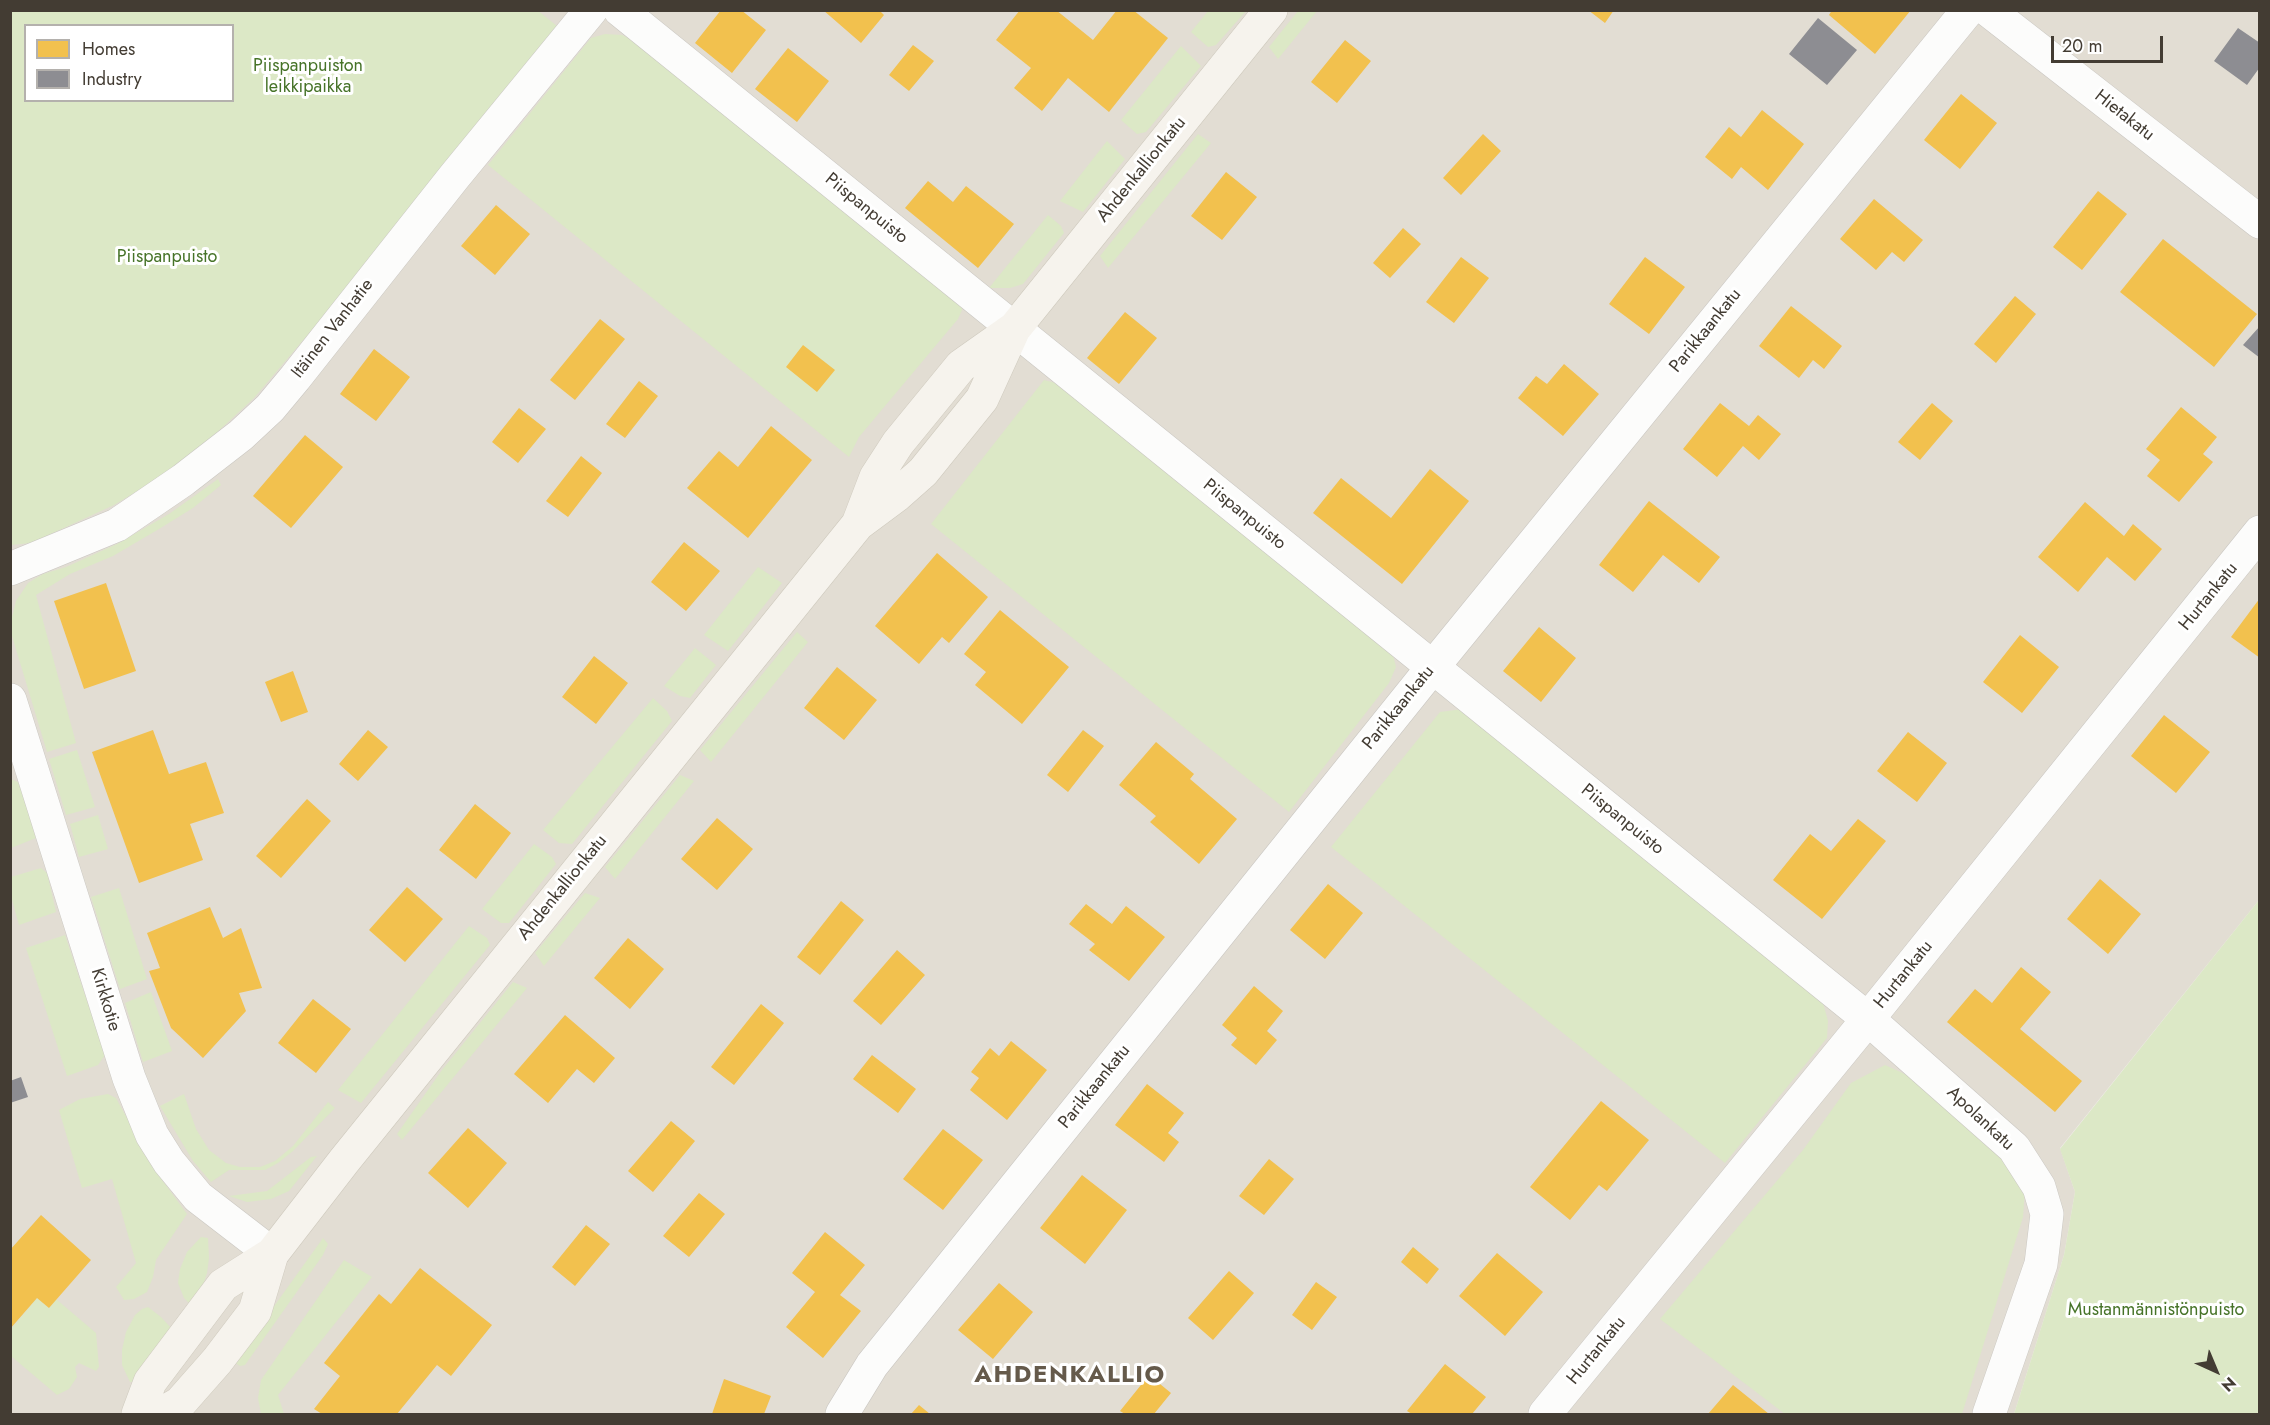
<!DOCTYPE html>
<html>
<head>
<meta charset="utf-8">
<style>
  body { margin:0 }
  #map { position:relative; width:2270px; height:1425px; overflow:hidden; background:#eeebe6; font-family:Jost,sans-serif }
  canvas { display:block }
  .frame { position:absolute; inset:0; border:12px solid #433c33; pointer-events:none }
  .legend { position:absolute; left:24px; top:24px; width:210px; height:78px; box-sizing:border-box; background:#fff; border:2px solid #b4b1ad; margin:0; padding:8px 10px; list-style:none; font-size:18px; color:#433c33 }
  .legend li { display:flex; align-items:center; gap:12px; height:30px }
  .legend b { width:30px; border:2px solid #b4b1ad }
  .north { position:absolute; left:2186px; top:1341px; width:60px; height:60px; -webkit-text-stroke:4px #fff; paint-order:stroke; rotate:136deg; font-size:16px; font-weight:700; line-height:24px; text-align:center; color:#433c33 }
  .north::after { content:''; display:block; margin:auto; width:21px; height:27px; background:#433c33; clip-path:polygon(50% 0,100% 100%,50% 72%,0 100%) }
  .scale { position:absolute; left:2051px; top:36px; width:112px; height:27px; box-sizing:border-box; border:3px solid #433c33; border-top:0; padding-left:8px; font-size:18px; line-height:21px; white-space:nowrap; color:#433c33; -webkit-text-stroke:4px #fff; paint-order:stroke }
</style>
</head>
<body>
<div id="map">
<canvas width="2270" height="1425"></canvas>
<div class="frame"></div>
<ul class="legend">
<li><b style="height:16px;background:#f2c14e"></b>Homes</li>
<li><b style="height:16px;background:#8d8d92"></b>Industry</li>
</ul>
<div class="north">N</div>
<div class="scale">20 m</div>
</div>
<script>
const ctx = document.querySelector('canvas').getContext('2d');
ctx.lineJoin = 'round';
function paint(path, color) { ctx.fillStyle = color; ctx.fill(path, 'evenodd'); }
const toPath = rows => new Path2D(rows.map(r => 'M' + r).join(''));
function trace(path, color, width, dash) { ctx.strokeStyle = color; ctx.lineWidth = width; ctx.lineCap = dash ? 'butt' : 'round'; ctx.setLineDash(dash || []); ctx.stroke(path); }
function write(font, color, halo, rows, align = 'center') {
  ctx.font = font + ' Jost,sans-serif'; ctx.lineWidth = 6; ctx.setLineDash([]); ctx.textBaseline = 'middle'; ctx.strokeStyle = halo; ctx.fillStyle = color; for (const [text, x, y, turn = 0] of rows) {
    ctx.save(); ctx.translate(x, y); ctx.rotate((+turn || 0) * Math.PI / 180); ctx.textAlign = isNaN(turn) ? turn : align; if (halo) ctx.strokeText(text, 0, 0); ctx.fillText(text, 0, 0); ctx.restore();
  }
}
paint(toPath([
  [10,11,2259,11,2259,900,2060,1148,2075,1192,2064,1255,2014,1414,11,1414],
  [26,26,232,26,232,100,26,100]
]), '#e2ddd3');
paint(toPath([
  [537,10,557,26,361,272,254,398,184,463,114,505,31,543,11,545,10,11],
  [26,26,232,26,232,100,26,100],
  [1208,11,1208,10,1246,11,1216,45,1208,47,1191,32],
  [1298,11,1317,11,1278,59,1269,47],
  [605,34,622,35,641,44,962,302,962,310,958,319,859,437,849,457,488,165,591,38],
  [1181,46,1201,66,1146,132,1137,134,1121,120],
  [1198,134,1211,143,1108,268,1100,256],
  [1107,141,1125,159,1083,212,1060,201],
  [1048,215,1061,226,1064,233,1023,284,1010,288,989,288],
  [1044,380,1059,384,1392,651,1396,667,1389,683,1289,812,931,524],
  [218,479,221,485,193,508,159,529,113,556,70,574,36,595,76,743,47,752,12,636,11,621,16,601,28,583,43,574,66,567,117,544,169,514],
  [758,567,782,583,728,651,704,635],
  [797,632,808,642,711,762,700,750],
  [695,648,716,665,690,698,680,696,664,686],
  [653,698,667,711,672,721,572,844,559,843,543,830],
  [1463,709,1823,1003,1828,1021,1827,1038,1725,1163,1331,847,1440,712],
  [77,750,95,807,66,815,49,759],
  [680,775,694,781,615,879,605,867],
  [11,779,20,783,36,838,11,848],
  [98,815,108,849,79,857,70,824],
  [534,844,552,857,556,864,509,923,501,923,482,909],
  [41,868,47,873,56,912,19,925,11,896,11,877],
  [119,888,147,979,120,989,91,897],
  [585,893,600,898,544,966,535,953],
  [2259,900,2259,1414,2014,1414,2064,1255,2075,1192,2060,1149],
  [469,926,487,938,490,945,361,1103,338,1090],
  [65,935,105,1055,98,1065,67,1076,26,948],
  [513,982,527,988,402,1140,397,1134,442,1070],
  [151,992,172,1051,143,1062,125,1003],
  [1885,1065,1909,1076,2007,1163,2025,1190,2023,1217,1962,1414,1785,1414,1660,1319,1803,1150,1851,1083],
  [108,1094,116,1098,157,1173,187,1214,156,1260,153,1277,147,1292,134,1299,124,1300,116,1287,136,1263,112,1179,82,1188,59,1110,80,1099],
  [184,1094,196,1129,209,1150,226,1163,240,1167,260,1167,275,1161,293,1146,328,1102,335,1108,293,1151,278,1163,265,1170,229,1170,211,1182,193,1161,160,1106],
  [317,1156,289,1191,271,1199,247,1202,229,1196,267,1191,311,1157],
  [201,1237,208,1238,209,1258,207,1273,201,1292,190,1304,184,1298,178,1283,180,1269,187,1252],
  [323,1238,328,1244,323,1255,245,1365,240,1366,234,1362],
  [344,1260,372,1277,278,1395,284,1414,261,1414,258,1398,261,1380],
  [37,1298,49,1308,56,1299,96,1333,99,1367,96,1371,79,1363,75,1367,77,1377,69,1389,57,1395,11,1356,11,1329],
  [148,1307,161,1317,172,1329,133,1382,130,1382,122,1365,122,1350,126,1332,135,1315,142,1309]
]), '#dce8c6');
paint(toPath([
  [721,10,741,10,766,30,732,73,695,43],
  [823,10,879,10,884,15,861,43],
  [1020,10,1056,10,1093,40,1117,10,1133,10,1168,38,1109,112,1068,78,1042,111,1014,88,1031,68,996,40],
  [1588,10,1614,10,1605,23],
  [1832,10,1911,10,1875,54,1829,15],
  [1345,40,1371,61,1337,103,1311,82],
  [913,45,934,61,909,91,889,75],
  [788,48,829,81,797,122,755,89],
  [1961,94,1997,123,1960,169,1924,140],
  [1762,110,1804,144,1768,190,1741,167,1732,179,1705,157,1729,127,1741,137],
  [1483,134,1501,151,1461,195,1443,178],
  [1226,172,1257,197,1222,240,1191,216],
  [928,181,953,202,966,186,1014,224,978,268,905,208],
  [2098,191,2127,214,2082,270,2053,247],
  [1874,199,1923,240,1904,262,1892,252,1876,270,1840,239],
  [496,205,530,234,495,275,461,246],
  [1403,228,1421,244,1390,278,1373,263],
  [2163,239,2257,314,2214,367,2120,292],
  [1461,257,1489,278,1454,323,1426,302],
  [1645,257,1685,287,1649,334,1609,304],
  [2015,296,2036,314,1996,363,1974,344],
  [1791,306,1842,346,1824,369,1813,360,1799,378,1759,346],
  [1125,312,1157,338,1119,384,1087,358],
  [600,319,625,339,575,400,550,380],
  [803,345,835,370,817,392,786,367],
  [374,349,410,377,376,421,340,394],
  [1564,364,1599,394,1563,436,1518,398,1536,376,1547,384],
  [639,381,658,396,625,438,606,424],
  [1720,403,1749,426,1758,415,1781,434,1759,460,1743,446,1717,477,1683,449],
  [1932,403,1953,421,1920,460,1898,442],
  [2181,407,2217,437,2203,454,2213,462,2179,502,2147,476,2160,460,2146,449],
  [519,408,546,429,518,463,492,442],
  [771,426,812,460,748,538,687,488,719,451,738,467],
  [305,435,343,467,291,528,253,496],
  [581,456,602,473,568,517,546,501],
  [1430,469,1469,501,1402,584,1313,513,1341,478,1391,518],
  [1649,501,1720,557,1699,583,1663,555,1633,592,1599,565],
  [2085,502,2124,536,2133,524,2162,549,2135,581,2107,557,2078,592,2038,557],
  [684,542,720,571,686,611,651,582],
  [937,553,988,597,949,643,942,637,919,664,875,626],
  [106,583,136,671,84,689,54,601],
  [2260,598,2260,658,2231,637],
  [1000,610,1069,667,1022,724,975,685,986,672,964,654],
  [1539,627,1576,658,1541,702,1503,671],
  [2020,635,2059,667,2022,713,1983,682],
  [594,656,628,683,596,724,562,697],
  [837,667,877,700,844,740,804,708],
  [293,671,308,712,281,722,265,682],
  [2164,715,2210,752,2176,793,2131,756],
  [153,730,169,774,206,762,224,813,190,824,203,860,139,883,92,752],
  [368,730,388,747,358,781,339,764],
  [1083,730,1104,746,1068,792,1047,775],
  [1908,732,1947,763,1917,802,1877,771],
  [1156,742,1194,774,1190,779,1237,819,1199,864,1150,822,1156,816,1119,785],
  [307,799,331,821,281,878,256,856],
  [475,804,511,833,476,879,439,850],
  [717,818,753,849,717,890,681,859],
  [1858,819,1886,841,1822,919,1773,880,1810,834,1831,851],
  [2100,879,2141,914,2108,954,2067,919],
  [1328,884,1363,913,1325,959,1290,930],
  [407,887,443,919,405,962,369,930],
  [841,901,864,920,820,975,797,957],
  [1086,904,1112,924,1126,906,1165,937,1129,981,1089,950,1095,944,1069,924],
  [210,907,223,938,241,928,262,988,239,993,246,1011,203,1058,171,1028,149,971,160,968,147,933],
  [628,938,664,969,630,1009,594,978],
  [897,950,925,975,881,1025,853,1001],
  [2021,967,2051,992,2020,1029,2082,1081,2055,1112,1947,1022,1975,989,1992,1003],
  [1254,986,1283,1011,1267,1031,1277,1040,1256,1065,1231,1045,1237,1038,1222,1025],
  [313,999,351,1029,316,1073,278,1043],
  [761,1004,784,1023,734,1085,711,1067],
  [565,1015,615,1058,594,1083,577,1069,548,1103,514,1074],
  [1011,1041,1047,1070,1007,1120,970,1090,979,1078,971,1072,990,1048,999,1056],
  [872,1055,916,1089,898,1113,853,1079],
  [1147,1084,1184,1113,1168,1133,1179,1142,1164,1162,1115,1125],
  [1601,1101,1649,1140,1607,1191,1599,1185,1570,1220,1530,1187],
  [671,1121,695,1141,653,1192,628,1171],
  [468,1128,507,1163,468,1208,428,1173],
  [943,1129,983,1160,943,1210,903,1179],
  [1269,1159,1294,1179,1264,1215,1239,1196],
  [1082,1175,1127,1210,1085,1264,1040,1228],
  [699,1193,725,1214,689,1257,663,1236],
  [41,1215,91,1260,49,1308,37,1298,10,1329,10,1250],
  [586,1225,610,1244,575,1286,552,1267],
  [825,1232,865,1265,840,1295,861,1311,823,1358,786,1327,815,1292,792,1273],
  [1413,1247,1439,1269,1427,1284,1401,1262],
  [1497,1253,1543,1292,1505,1336,1459,1296],
  [420,1268,492,1325,451,1376,437,1365,397,1414,322,1414,314,1409,340,1376,324,1363,379,1294,391,1304],
  [1229,1271,1254,1293,1213,1340,1188,1318],
  [1316,1282,1337,1297,1312,1330,1292,1315],
  [999,1283,1033,1312,993,1359,958,1330],
  [1445,1364,1486,1397,1472,1414,1412,1414,1407,1411],
  [1149,1375,1171,1393,1154,1414,1125,1414,1120,1411],
  [724,1379,771,1396,764,1414,712,1414],
  [1733,1385,1769,1414,1708,1414],
  [919,1405,930,1414,911,1414]
]), '#f2c14e');
paint(toPath([
  [1818,18,1857,50,1827,85,1789,54],
  [2238,28,2260,43,2260,67,2247,85,2214,61],
  [2260,326,2260,358,2243,345],
  [21,1077,28,1097,10,1103,10,1081]
]), '#8d8d92');
const street = toPath([
  [620,10,1868,1019,2014,1148,2039,1187,2047,1214,2041,1264,1989,1414],
  [1988,10,2260,222],
  [10,569,117,525,183,480,241,435,270,408,295,378,454,177,591,10],
  [10,700,129,1078,152,1135,169,1162,198,1197,272,1254],
  [842,1414,872,1365,1432,668,1968,10],
  [1545,1414,1868,1019,2260,532]
]);
const secondary = toPath([
  [858,524,876,477,898,443,961,366,1012,330],
  [138,1414,150,1382,223,1285,272,1254,344,1161,858,524,897,495,923,472,982,399,1014,329,1271,10],
  [161,1414,180,1403,217,1361,255,1311,272,1254]
]);
trace(street, '#cac7c2', 34);
trace(secondary, '#cfcabe', 34);
trace(street, '#fcfcfb', 33);
trace(secondary, '#f6f3ed', 33);
write('18px', '#467328', '#fff', [
  ["Piispanpuiston",308,67],
  ["leikkipaikka",308,88],
  ["Piispanpuisto",167,258],
  ["Mustanmännistönpuisto",2156,1311]
]);
write('18px', '#433c33', '#fff', [
  ["Hietakatu",2124,116,38],
  ["Ahdenkallionkatu",1142,170,-51],
  ["Piispanpuisto",866,209,39],
  ["Itäinen Vanhatie",333,329,-52],
  ["Parikkaankatu",1706,331,-51],
  ["Piispanpuisto",1244,515,39],
  ["Hurtankatu",2209,597,-51],
  ["Parikkaankatu",1399,708,-51],
  ["Piispanpuisto",1622,820,39],
  ["Ahdenkallionkatu",563,888,-51],
  ["Hurtankatu",1904,975,-51],
  ["Kirkkotie",105,1000,73],
  ["Parikkaankatu",1095,1087,-51],
  ["Apolankatu",1980,1119,43],
  ["Hurtankatu",1597,1351,-51]
]);
ctx.letterSpacing = '1.5px';
write('bold 24px', '#655a4b', '#fff', [
  ["AHDENKALLIO",1070,1376]
]);
ctx.letterSpacing = '0px';
</script>
</body>
</html>
